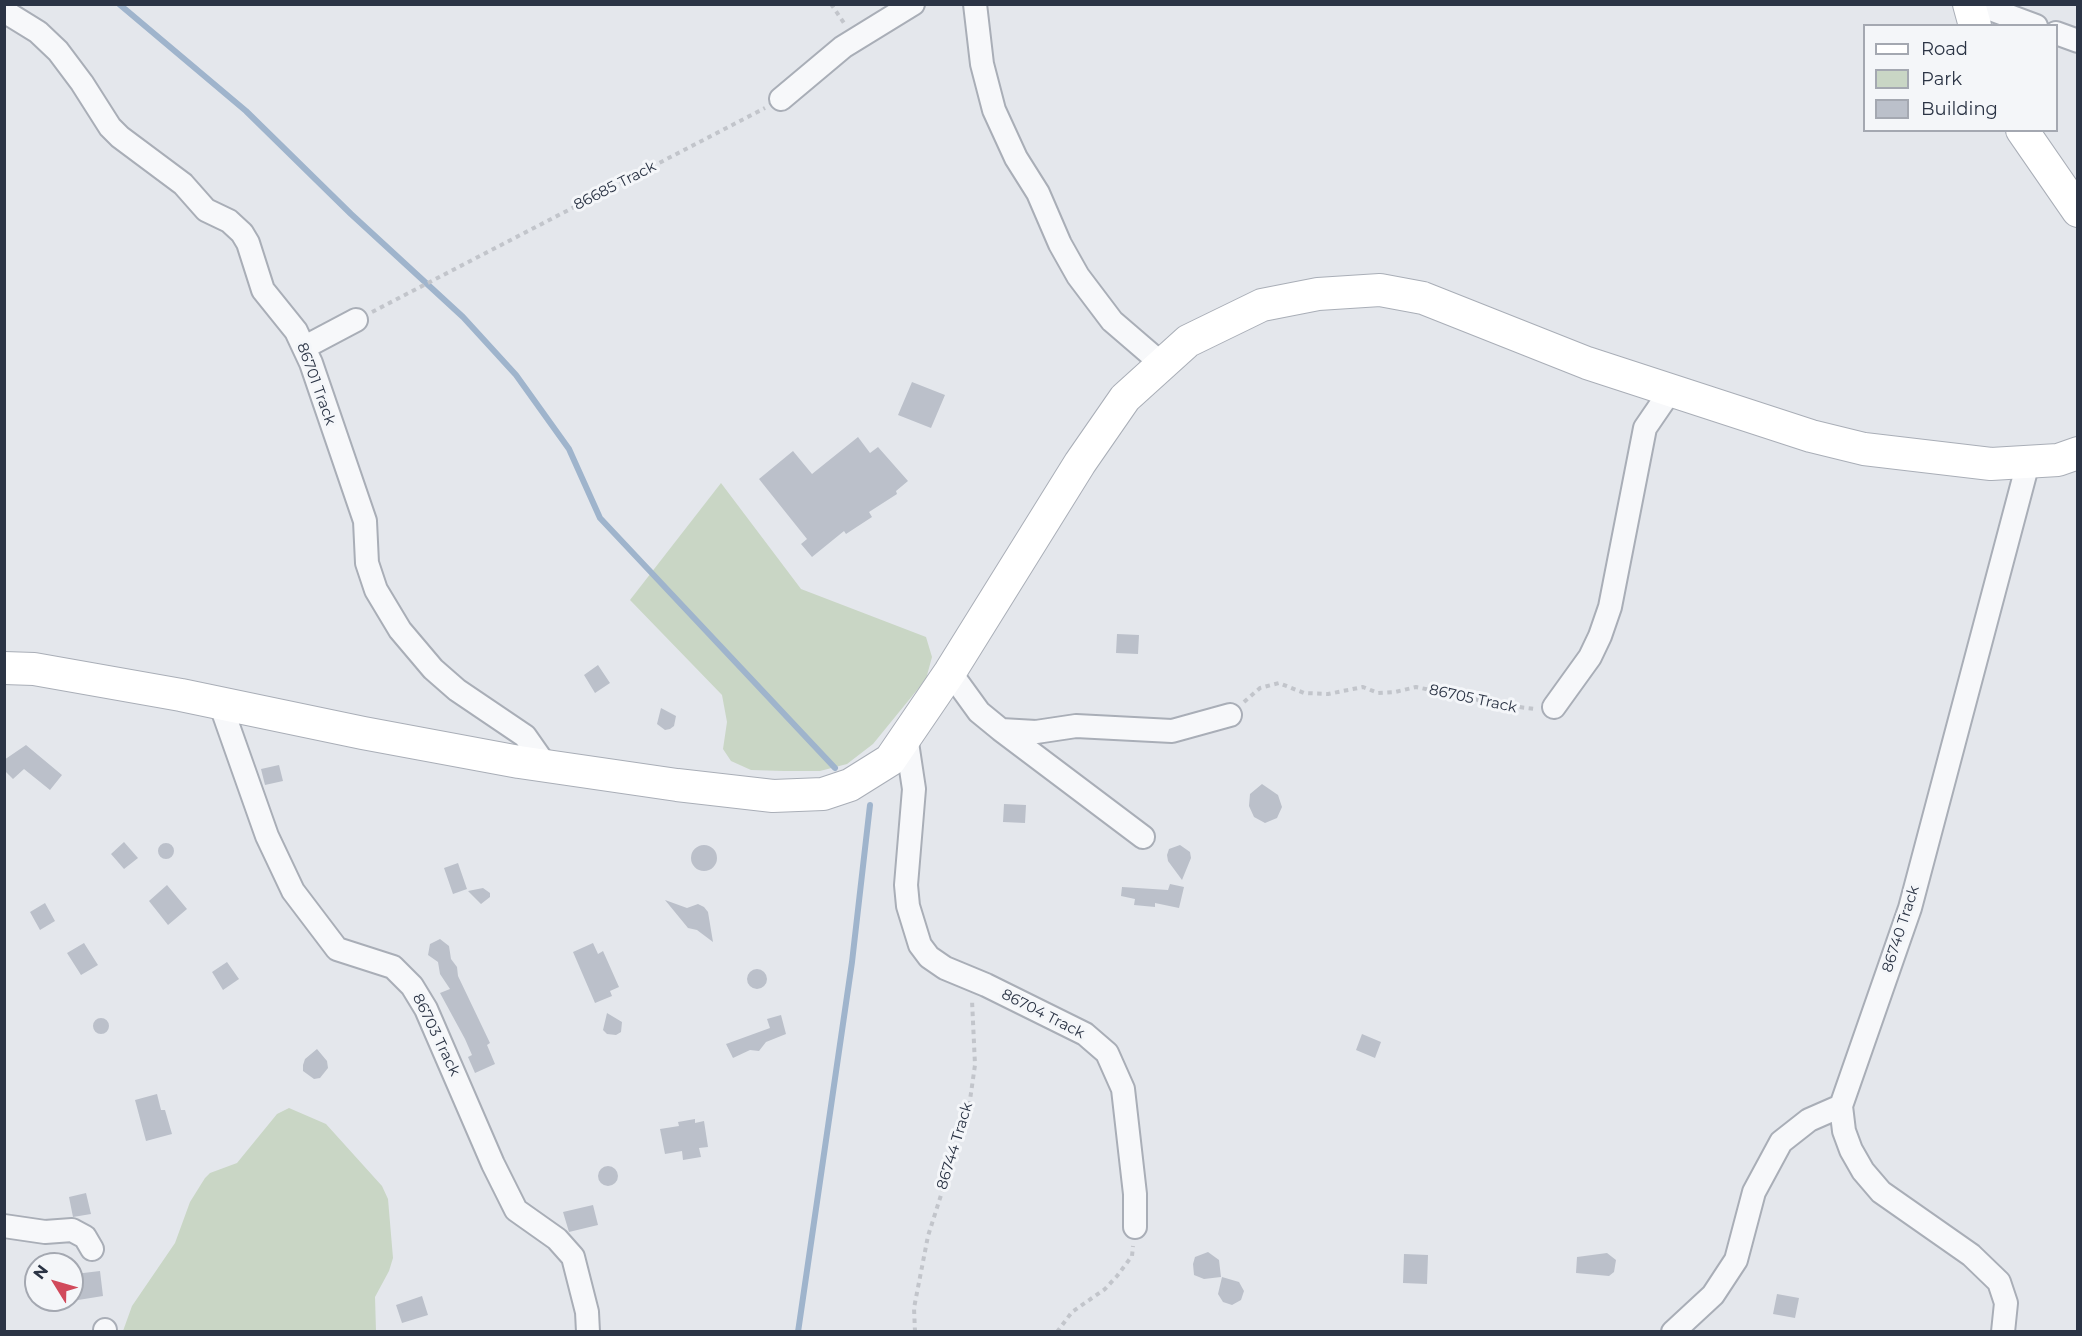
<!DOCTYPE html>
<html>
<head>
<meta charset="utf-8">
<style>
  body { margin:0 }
  #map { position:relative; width:2082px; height:1336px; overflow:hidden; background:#e4e7ec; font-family:Montserrat,sans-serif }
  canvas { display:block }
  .frame { position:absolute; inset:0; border:6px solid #2b3445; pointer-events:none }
  .legend { position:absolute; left:1863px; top:24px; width:195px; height:108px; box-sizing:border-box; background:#f4f6f9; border:2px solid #a4a8b1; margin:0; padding:8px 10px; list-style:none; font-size:18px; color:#2b3445 }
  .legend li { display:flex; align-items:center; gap:12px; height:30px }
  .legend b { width:30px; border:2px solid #a4a8b1 }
  .north { position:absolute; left:24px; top:1252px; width:60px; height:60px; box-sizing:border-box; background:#f4f6f9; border:2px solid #a4a8b1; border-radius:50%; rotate:307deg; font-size:16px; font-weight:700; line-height:24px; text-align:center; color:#2b3445 }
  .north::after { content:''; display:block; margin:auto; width:21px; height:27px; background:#d1495b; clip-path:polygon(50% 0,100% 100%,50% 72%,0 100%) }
</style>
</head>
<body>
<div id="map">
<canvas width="2082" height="1336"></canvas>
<div class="frame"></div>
<ul class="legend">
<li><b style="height:8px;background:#fff"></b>Road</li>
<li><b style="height:16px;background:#c9d6c5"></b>Park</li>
<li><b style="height:16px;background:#bbc0ca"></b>Building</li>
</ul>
<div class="north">N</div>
</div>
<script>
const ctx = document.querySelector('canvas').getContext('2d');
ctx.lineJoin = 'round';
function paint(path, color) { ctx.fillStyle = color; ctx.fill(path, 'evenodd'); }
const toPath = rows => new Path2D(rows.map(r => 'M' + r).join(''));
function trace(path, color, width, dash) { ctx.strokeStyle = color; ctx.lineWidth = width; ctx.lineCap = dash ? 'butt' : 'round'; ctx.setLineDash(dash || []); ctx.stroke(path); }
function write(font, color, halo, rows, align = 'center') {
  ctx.font = font + ' Montserrat,sans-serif'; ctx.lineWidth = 6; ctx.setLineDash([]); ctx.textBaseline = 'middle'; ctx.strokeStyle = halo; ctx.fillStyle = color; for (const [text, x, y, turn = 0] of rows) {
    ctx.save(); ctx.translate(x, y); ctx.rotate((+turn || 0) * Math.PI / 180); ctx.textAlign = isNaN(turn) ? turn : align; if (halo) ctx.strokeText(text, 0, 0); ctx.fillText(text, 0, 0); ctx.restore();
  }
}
paint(toPath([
  [721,483,801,589,926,637,932,657,926,679,873,744,847,764,820,771,784,771,751,770,731,761,723,749,727,722,722,695,630,600],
  [289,1108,326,1124,382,1186,388,1199,393,1258,389,1271,375,1297,376,1331,123,1331,132,1306,175,1243,190,1202,205,1178,210,1173,237,1163,277,1114]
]), '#c9d6c5');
trace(toPath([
  [119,4,246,111,351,214,463,317,516,375,569,449,600,518,835,768],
  [798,1332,852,962,870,805]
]), '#9fb4cc', 6);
paint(toPath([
  [912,382,945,395,931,428,898,415],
  [858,437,870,453,878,447,908,481,896,491,897,494,869,512,872,517,846,534,844,531,812,557,801,544,807,539,759,479,793,451,812,474],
  [1117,634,1139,635,1138,654,1116,653],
  [598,665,610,683,595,693,584,675],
  [661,708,676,716,674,726,670,729,665,730,657,724],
  [26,745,62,775,50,790,24,769,13,779,4,770,4,760],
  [279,765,283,781,265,785,261,769],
  [1262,784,1278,795,1282,807,1277,818,1265,823,1254,817,1249,806,1250,794],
  [1004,804,1026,805,1025,823,1003,822],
  [124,842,138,858,124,869,111,854],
  '158 851a8 8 0 1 1 16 0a8 8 0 1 1-16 0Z',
  [1180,845,1190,852,1191,858,1182,880,1168,861,1167,855,1169,849],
  '691 858a13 13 0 1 1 26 0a13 13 0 1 1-26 0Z',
  [458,863,467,889,453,894,444,868],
  [1170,884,1184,887,1179,908,1155,903,1155,907,1134,905,1135,899,1121,896,1122,887,1168,890],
  [167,885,187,909,168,925,149,901],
  [483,888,490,893,490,897,481,904,468,891],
  [665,900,687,908,698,904,704,907,708,912,713,942,697,930,688,928],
  [45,903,55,921,40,930,30,912],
  [440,939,449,946,451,959,457,967,458,976,490,1043,487,1045,495,1064,475,1073,468,1057,472,1055,465,1039,440,993,450,989,440,974,438,962,428,955,430,944],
  [84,943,98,965,81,975,67,953],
  [593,943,598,954,603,951,619,987,610,991,612,996,595,1003,573,952],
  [227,962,239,979,223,990,212,972],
  '747 979a10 10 0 1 1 20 0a10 10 0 1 1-20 0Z',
  [607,1013,622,1022,621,1032,616,1035,607,1034,603,1030],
  [781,1015,786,1034,766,1042,759,1051,750,1050,733,1058,726,1044,770,1028,767,1019],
  '93 1026a8 8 0 1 1 16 0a8 8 0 1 1-16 0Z',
  [1362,1034,1381,1042,1375,1058,1356,1050],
  [317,1049,327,1061,328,1068,320,1078,314,1079,303,1071,303,1065,305,1059],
  [157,1094,161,1110,165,1110,172,1134,146,1141,135,1100],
  [695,1119,695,1123,704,1121,708,1147,699,1148,701,1157,683,1160,682,1151,665,1154,660,1129,679,1126,678,1122],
  '598 1176a10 10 0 1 1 20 0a10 10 0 1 1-20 0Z',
  [86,1193,91,1214,73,1217,69,1197],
  [593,1205,598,1225,569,1232,563,1212],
  [1208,1252,1219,1260,1221,1277,1204,1279,1194,1275,1193,1264,1195,1257],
  [1607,1253,1616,1260,1614,1272,1609,1276,1576,1273,1577,1257],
  [1404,1254,1428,1255,1427,1284,1403,1283],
  [100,1271,103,1296,78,1300,75,1274],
  [1222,1277,1239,1282,1244,1291,1241,1300,1232,1305,1223,1302,1218,1294],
  [1777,1294,1799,1298,1795,1318,1773,1314],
  [422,1296,428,1315,402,1323,396,1305]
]), '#bbc0ca');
const street = toPath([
  [975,4,982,64,994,110,1016,158,1038,193,1060,244,1078,276,1112,321,1162,364],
  [1977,4,2036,26],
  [4,11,38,32,58,51,82,83,110,127,120,137,183,184,206,210,229,221,242,233,248,243,263,290,296,331,311,363,365,521,367,563,376,590,400,630,433,669,457,690,525,736,546,766],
  [2056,33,2078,41],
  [781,99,843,47,913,4],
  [305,347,356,320],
  [950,672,979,712,1001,730,1036,732,1076,726,1172,731,1230,715],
  [220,703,267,836,293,891,337,949,393,967,412,986,426,1009,493,1164,516,1210,557,1239,573,1257,587,1312,588,1332],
  [1554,707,1590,657,1600,636,1610,607,1645,428,1671,390],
  [1001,730,1143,837],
  [906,736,914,789,906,885,908,906,920,945,929,957,945,968,986,985,1085,1034,1107,1053,1123,1089,1135,1194,1135,1227],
  [4,1226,45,1232,72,1230,85,1237,92,1249],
  [105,1330,105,1332],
  [1673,1332,1713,1295,1736,1260,1754,1192,1781,1142,1809,1120,1841,1106],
  [2003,1332,2006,1303,1999,1282,1971,1255,1881,1192,1863,1171,1851,1150,1844,1131,1841,1106,1910,908,2028,463]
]);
const secondary = toPath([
  [1969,4,1975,26],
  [2022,130,2078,211],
  [4,668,34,669,181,695,363,733,519,762,677,785,773,796,823,794,850,785,890,760,950,672,1080,463,1125,398,1188,341,1262,305,1318,294,1380,290,1423,298,1587,363,1811,436,1864,449,1991,464,2058,460,2078,453]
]);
trace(street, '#a9aeb7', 26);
trace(secondary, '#a9aeb7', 34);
trace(toPath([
  [831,4,844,23],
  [372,312,765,108],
  [1244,702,1260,688,1279,683,1304,693,1328,694,1363,687,1378,693,1395,692,1416,687,1503,705,1535,709],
  [4,1331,5,1332],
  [915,1332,914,1308,928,1236,969,1107,975,1065,972,1000],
  [1057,1332,1072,1312,1105,1289,1117,1276,1132,1256,1133,1246]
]), '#c2c5cb', 4, [4.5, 4.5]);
trace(street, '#f7f8fa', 22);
trace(secondary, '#fff', 32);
write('15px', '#2b3445', '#f4f6f9', [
  ["86685 Track",615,186,-27],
  ["86701 Track",316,384,70],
  ["86705 Track",1473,699,12],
  ["86740 Track",1901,929,-72],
  ["86704 Track",1043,1014,27],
  ["86703 Track",436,1035,64],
  ["86744 Track",955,1146,-73]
]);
</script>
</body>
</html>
